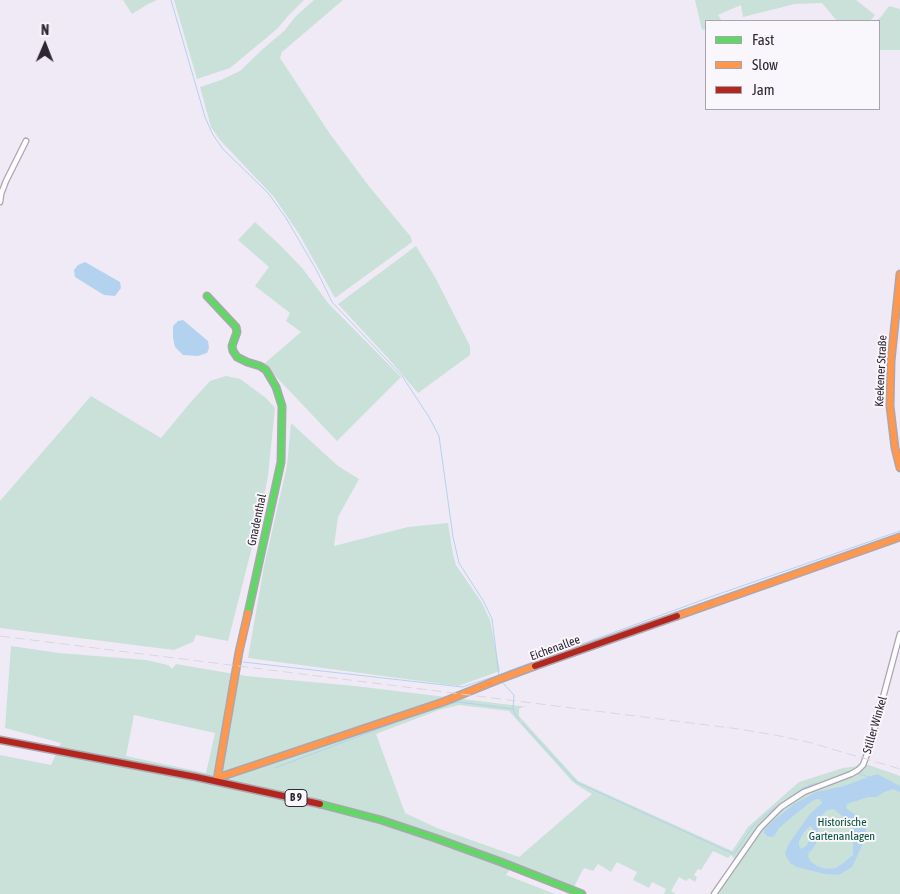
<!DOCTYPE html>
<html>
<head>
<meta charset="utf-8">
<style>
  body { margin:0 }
  #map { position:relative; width:900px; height:894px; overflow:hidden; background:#f0eaf6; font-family:"Asap Condensed",sans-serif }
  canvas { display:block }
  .legend { position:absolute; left:705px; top:20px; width:175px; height:90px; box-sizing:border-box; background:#f9f6fc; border:1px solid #a8a3ac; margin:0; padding:6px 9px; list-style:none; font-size:15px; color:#2e2733 }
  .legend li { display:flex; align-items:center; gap:10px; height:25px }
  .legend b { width:25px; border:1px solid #a8a3ac }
  .north { position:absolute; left:20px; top:20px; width:50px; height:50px; -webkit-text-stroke:4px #f9f6fc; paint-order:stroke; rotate:1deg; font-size:14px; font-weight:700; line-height:20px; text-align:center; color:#2e2733 }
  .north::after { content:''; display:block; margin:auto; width:18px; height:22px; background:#2e2733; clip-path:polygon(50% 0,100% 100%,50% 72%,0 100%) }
</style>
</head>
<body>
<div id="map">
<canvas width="900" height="894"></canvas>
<ul class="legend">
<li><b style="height:6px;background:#63d668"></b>Fast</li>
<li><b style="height:6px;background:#ff974d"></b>Slow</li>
<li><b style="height:6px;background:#b3261e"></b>Jam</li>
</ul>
<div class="north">N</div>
</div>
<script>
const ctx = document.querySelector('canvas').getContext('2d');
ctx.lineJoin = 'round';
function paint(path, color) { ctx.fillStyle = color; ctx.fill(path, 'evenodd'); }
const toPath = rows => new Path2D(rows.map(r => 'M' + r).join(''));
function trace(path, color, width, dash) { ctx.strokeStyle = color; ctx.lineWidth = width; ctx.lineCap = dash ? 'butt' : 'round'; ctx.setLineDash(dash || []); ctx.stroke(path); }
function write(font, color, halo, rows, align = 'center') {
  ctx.font = font + ' "Asap Condensed",sans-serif'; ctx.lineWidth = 4; ctx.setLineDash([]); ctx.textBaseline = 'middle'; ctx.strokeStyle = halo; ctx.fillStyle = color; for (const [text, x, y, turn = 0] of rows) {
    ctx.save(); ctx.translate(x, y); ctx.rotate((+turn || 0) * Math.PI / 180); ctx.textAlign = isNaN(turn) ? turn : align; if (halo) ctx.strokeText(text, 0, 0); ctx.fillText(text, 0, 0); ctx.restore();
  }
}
paint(toPath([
  [123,0,157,0,148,4,132,14],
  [174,0,304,0,288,16,277,29,230,68,197,79],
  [314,0,343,0,282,52,280,58,330,134,368,185,411,237,412,242,335,298,299,234,274,197,220,140,211,127,200,87,221,80,240,71,264,48,284,31,296,16],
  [695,0,856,0,875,15,870,21,837,21,822,3,795,4,743,17,741,5,718,15,722,21,706,21,706,29,702,30],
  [889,6,900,9,900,50,879,50,879,21,875,21,880,18],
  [255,222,281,246,303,269,328,303,401,377,337,441,264,364,301,332,286,321,290,313,255,286,269,267,238,240],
  [416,246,435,277,470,346,470,355,418,393,387,357,338,304],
  [226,376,240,379,266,398,275,408,268,476,260,516,228,641,196,635,193,642,174,650,0,628,0,501,91,396,161,438,190,403,210,381],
  [291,423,338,466,359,479,338,517,334,546,408,527,448,523,453,554,456,565,482,603,490,620,500,671,458,686,248,658,264,566,287,466],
  [11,646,59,653,146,660,168,665,172,669,176,664,246,676,355,686,528,707,523,707,519,709,519,716,578,781,732,851,748,827,799,782,843,768,859,766,863,763,900,776,900,894,717,894,737,861,731,855,728,858,713,851,701,870,698,869,694,875,697,877,695,882,689,878,686,881,679,877,671,891,676,894,664,894,666,889,652,882,649,888,633,880,637,872,617,862,611,872,598,864,593,871,584,868,580,875,574,887,514,863,506,875,555,894,0,894,0,755,51,765,61,743,5,728],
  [459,705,509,711,572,781,577,785,592,794,519,857,437,828,405,813,376,734,439,710],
  [134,715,215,733,206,773,126,756]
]), '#c9e1d8');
paint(toPath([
  [85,262,120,282,121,288,115,296,104,295,75,277,74,270,78,265],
  [183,320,208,341,209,348,207,353,198,356,183,355,175,347,173,338,173,326,178,321],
  [877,774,900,786,900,792,893,789,884,792,877,797,868,797,847,804,846,808,861,819,866,827,866,837,852,867,839,875,825,874,797,867,790,863,785,854,788,845,809,815,822,803,820,799,817,799,812,801,793,816,779,828,774,836,771,837,767,836,764,833,764,830,772,822,794,804,816,792,844,786],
  [834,809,852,824,854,832,853,840,853,855,842,864,836,868,826,869,817,866,810,861,808,856,809,852,811,851,817,842,820,817,827,810],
  [810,826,813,828,811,838,806,846,801,849,799,846,799,841,804,832]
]), '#b2d2ef');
trace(toPath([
  [171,0,205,117,213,135,223,149,268,193,286,218,317,271,332,302,402,376,429,417,439,436,453,537,459,563,484,602,492,619,499,676],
  [243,662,462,687,499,675,511,670,716,595,900,531],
  [502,682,514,695,513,709,515,714,519,719],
  [449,704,459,702,513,709],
  [523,724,576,782,734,854,753,826,769,812,803,788,813,784,822,783],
  [275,768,415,715,441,707],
  [859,774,872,778]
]), '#b2d2ef', 1);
const street = toPath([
  [0,202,1,194,6,181,26,141],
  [714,894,760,828,781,807,804,792,851,774,858,770,863,765,870,746,900,634]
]);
const fast = toPath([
  [207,296,236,327,237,332,232,346,233,351,237,357,247,362,260,366,266,370,276,387,282,406,281,462,248,613],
  [320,804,381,820,435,838,501,862,582,894]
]);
const slow = toPath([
  [900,274,891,361,890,406,895,448,900,468],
  [677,616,900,537],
  [217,778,443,702,500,679,535,666],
  [217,780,239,652,248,613]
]);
const jam = toPath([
  [535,666,677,616],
  [0,740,196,777,320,804]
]);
trace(street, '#aba6b0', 7);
trace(fast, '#aba6b0', 9);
trace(slow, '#aba6b0', 9);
trace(jam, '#aba6b0', 9);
trace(street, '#fdfcfe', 4.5);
trace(fast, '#63d668', 6);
trace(slow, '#ff974d', 6);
trace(jam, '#b3261e', 6);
trace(toPath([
  [0,636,739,729,775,735,808,742,900,769]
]), '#d9d6db', 1, [10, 5]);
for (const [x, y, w] of [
  [296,798,22]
]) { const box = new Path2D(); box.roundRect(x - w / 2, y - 8.5, w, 17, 4); ctx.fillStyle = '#f9f6fc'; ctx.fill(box); trace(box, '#2e2733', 1); }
write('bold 11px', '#2e2733', null, [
  ["B 9",296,798]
]);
write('12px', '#2e2733', '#f9f6fc', [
  ["Keekener Straße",881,371,-87],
  ["Gnadenthal",257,520,-78],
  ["Eichenallee",555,648,-20],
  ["Stiller Winkel",875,725,-74]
]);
write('12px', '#075338', '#f9f6fc', [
  ["Historische",842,822],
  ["Gartenanlagen",842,836]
]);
</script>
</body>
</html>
